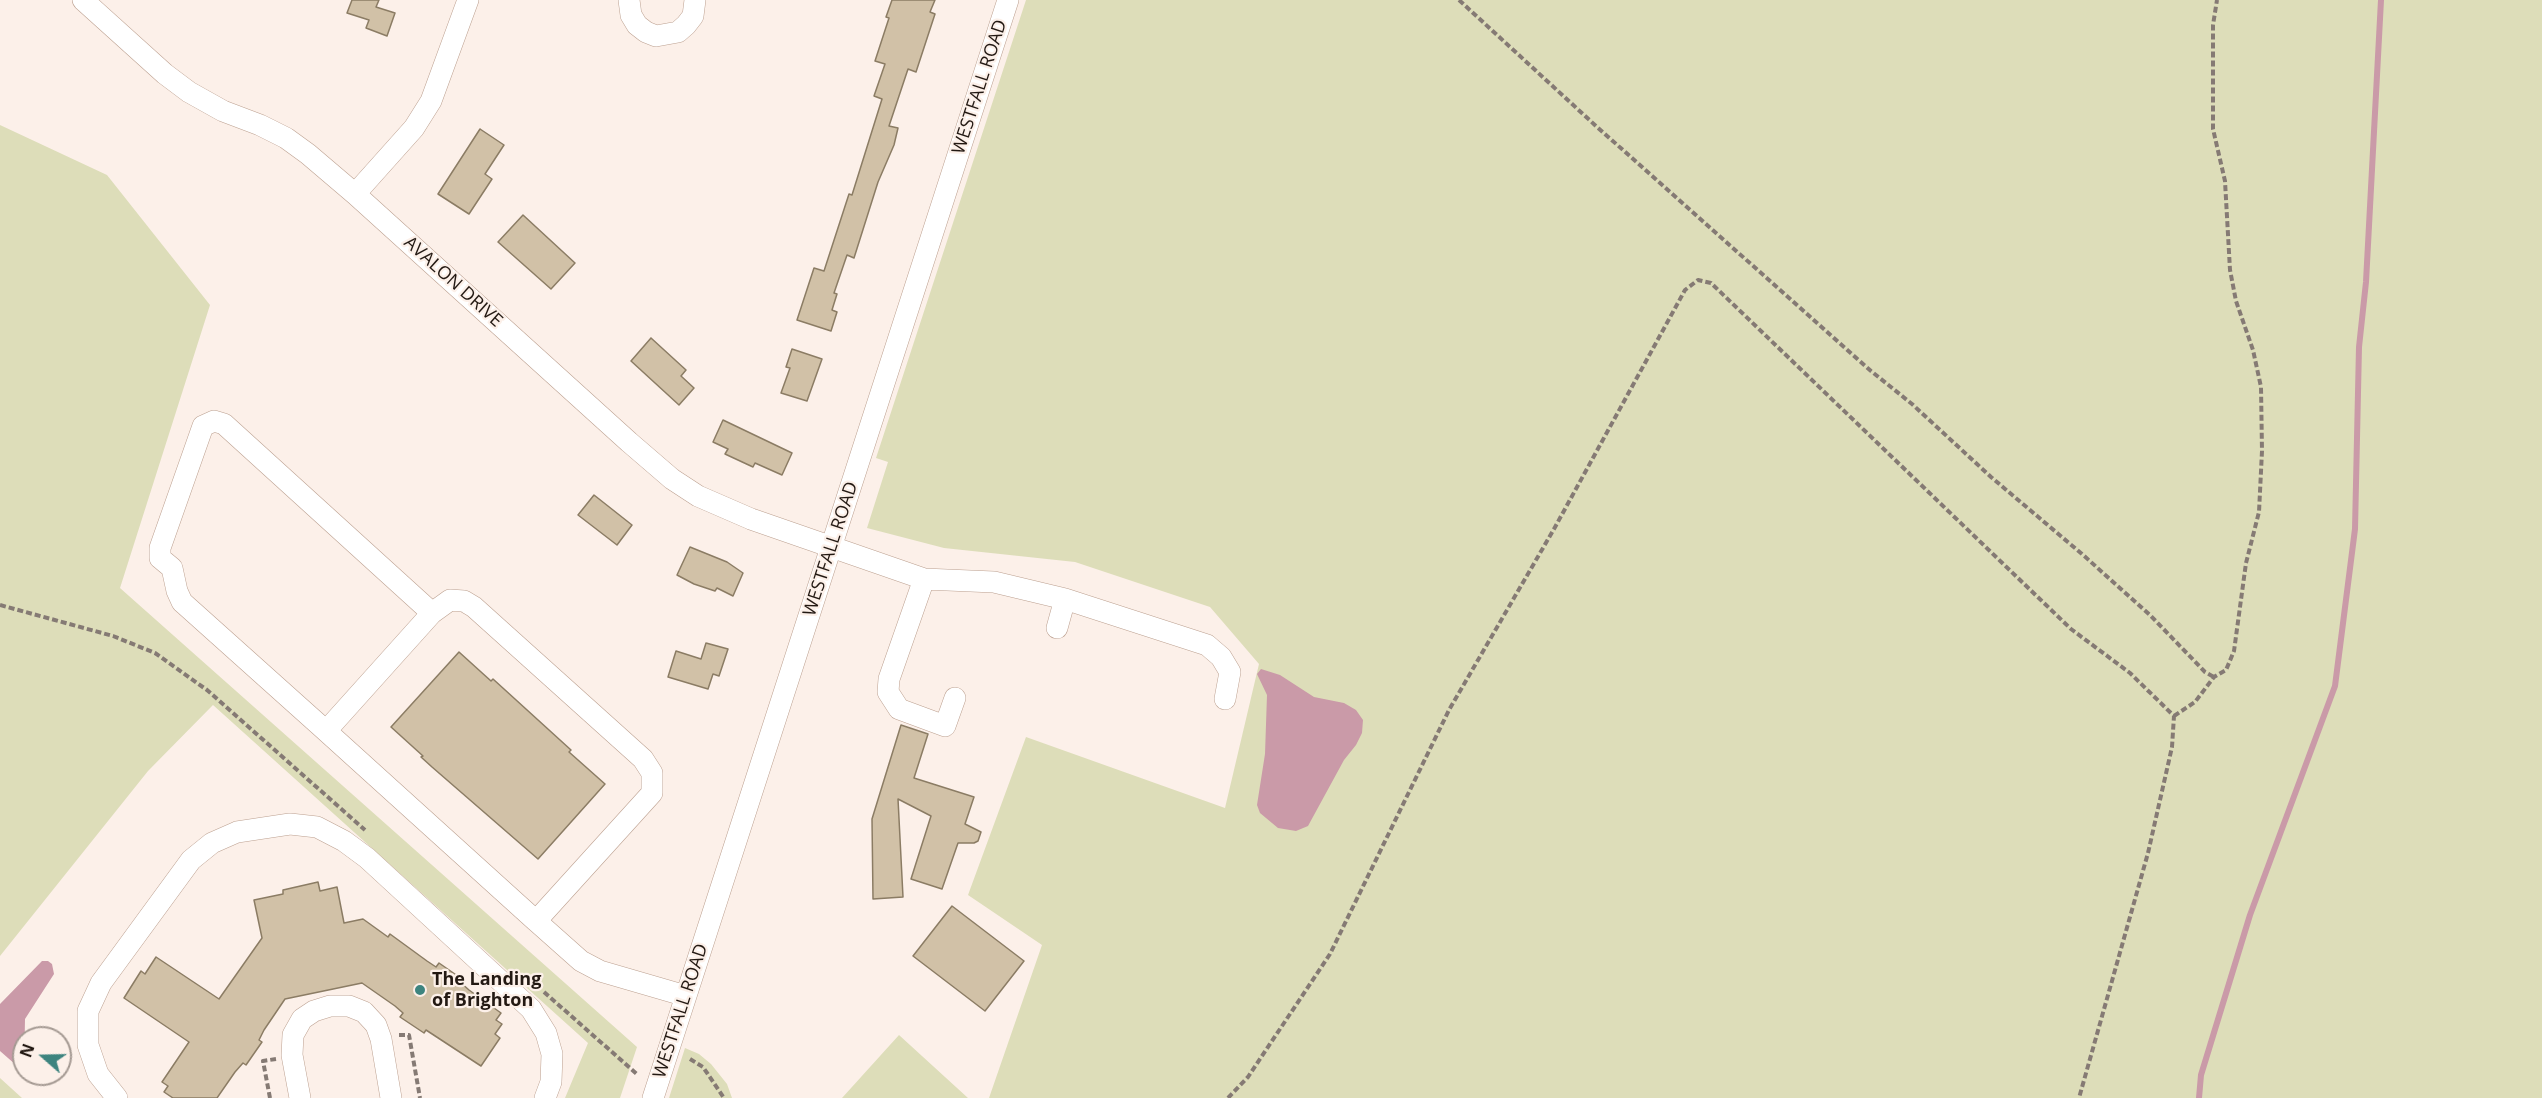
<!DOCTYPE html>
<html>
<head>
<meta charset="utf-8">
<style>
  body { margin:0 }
  #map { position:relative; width:2542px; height:1098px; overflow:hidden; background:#fcf0e9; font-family:"Open Sans",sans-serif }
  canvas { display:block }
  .north { position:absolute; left:12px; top:1026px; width:60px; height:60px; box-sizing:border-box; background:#fcf0e9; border:2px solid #a59a93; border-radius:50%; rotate:290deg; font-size:16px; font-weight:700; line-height:24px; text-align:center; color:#231913 }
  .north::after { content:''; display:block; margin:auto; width:21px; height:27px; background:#3d847f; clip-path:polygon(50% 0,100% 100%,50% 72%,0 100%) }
</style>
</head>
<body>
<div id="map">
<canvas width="2542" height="1098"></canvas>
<div class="north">N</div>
</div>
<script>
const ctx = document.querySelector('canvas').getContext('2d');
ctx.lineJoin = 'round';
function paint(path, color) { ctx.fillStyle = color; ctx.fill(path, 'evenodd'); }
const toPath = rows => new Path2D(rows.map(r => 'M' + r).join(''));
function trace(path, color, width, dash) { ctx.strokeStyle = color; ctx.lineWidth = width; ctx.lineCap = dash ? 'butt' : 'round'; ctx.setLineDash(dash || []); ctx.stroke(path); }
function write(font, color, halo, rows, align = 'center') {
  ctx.font = font + ' "Open Sans",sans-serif'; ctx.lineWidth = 4.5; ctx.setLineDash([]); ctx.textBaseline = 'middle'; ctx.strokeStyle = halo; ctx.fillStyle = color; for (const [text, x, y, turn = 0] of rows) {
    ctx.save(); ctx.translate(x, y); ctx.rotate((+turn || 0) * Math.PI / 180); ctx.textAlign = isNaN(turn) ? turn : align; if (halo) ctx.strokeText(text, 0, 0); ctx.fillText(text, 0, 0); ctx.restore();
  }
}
paint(toPath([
  [1026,0,2542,0,2542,1098,989,1098,1042,945,968,895,1026,737,1225,808,1259,664,1210,607,1075,562,944,548,867,528,888,462,876,458],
  [0,125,107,175,210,305,120,588,637,1047,620,1098,565,1098,588,1043,213,705,148,771,0,956],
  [899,1035,968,1098,842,1098],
  [685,1048,699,1054,711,1064,727,1084,732,1098,669,1098],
  [0,1078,22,1098,0,1098]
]), '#ddddb9');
paint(toPath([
  [1261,669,1280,675,1314,697,1344,703,1356,710,1363,720,1362,733,1356,745,1344,760,1308,826,1296,831,1278,828,1260,813,1257,805,1265,754,1267,695,1257,674],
  [42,961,48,961,52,964,54,974,25,1019,24,1072,0,1051,0,1004]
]), '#ca9aa8');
trace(toPath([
  [2199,1098,2201,1075,2250,915,2335,686,2355,529,2359,347,2366,282,2381,0]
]), '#ca9aa8', 6);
const building = toPath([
  [352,0,379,0,376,7,395,13,387,36,366,28,369,20,347,13,352,0],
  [892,0,935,0,930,12,935,14,916,72,908,69,889,126,898,128,894,145,878,182,854,258,847,255,834,293,837,294,832,310,837,312,831,331,797,320,814,268,824,271,849,194,852,195,882,99,874,96,885,64,875,61,889,18,886,17,892,0],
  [480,129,504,145,485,174,492,179,469,214,438,194,480,129],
  [523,215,575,263,551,289,498,242,523,215],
  [651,338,686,370,681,376,694,388,679,405,631,361,651,338],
  [792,349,822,359,807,401,781,393,790,368,786,367,792,349],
  [723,420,792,453,782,475,755,463,753,467,725,454,728,449,713,442,723,420],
  [594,495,632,525,617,545,578,515,594,495],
  [690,547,727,562,743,573,733,596,717,588,715,591,694,584,677,575,690,547],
  [706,643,728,649,719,676,713,674,708,689,668,677,676,651,701,659,706,643],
  [459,652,491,681,493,679,571,750,569,752,605,784,538,859,432,767,421,757,423,756,391,727,459,652],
  [901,725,928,734,914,778,974,797,965,824,981,832,978,841,974,843,958,843,942,889,911,879,931,816,898,799,903,897,873,899,872,819,901,725],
  [318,882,320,891,337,887,344,923,363,919,388,937,390,934,427,961,436,967,439,963,462,979,460,982,469,990,501,1013,496,1020,502,1024,495,1034,500,1038,481,1066,426,1030,424,1033,400,1017,403,1013,395,1006,362,983,285,999,264,1030,259,1040,262,1042,246,1065,243,1063,235,1072,217,1098,173,1098,164,1092,168,1086,162,1082,189,1042,124,998,141,971,145,974,156,957,219,999,262,938,254,900,283,894,283,890,318,882],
  [952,906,1024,961,985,1011,913,956,952,906]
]);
paint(building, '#d1c1a7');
trace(building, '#8b7c64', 1.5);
const minor = toPath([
  [83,0,165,74,189,92,223,111,260,125,286,138,308,154,355,194,629,442,672,479,698,496,751,519,924,579,994,582,1065,599,1207,645,1221,657,1230,672,1225,699],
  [629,0,631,15,637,25,646,32,656,36,678,32,686,25,693,16,695,0],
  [355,194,414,128,431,101,468,0],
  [924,579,889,679,888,692,899,709,945,726,955,698],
  [1057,628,1065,599],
  [326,731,182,602,177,591,172,568,160,558,160,548,203,426,214,421,224,424,432,613],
  [536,921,326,731,432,613,450,600,464,601,474,607,643,759,652,773,652,793,536,921,581,961,600,971,686,996],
  [117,1098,98,1074,88,1045,88,1011,101,983,191,860,212,843,237,832,290,824,317,827,344,841,367,858,531,1009,546,1033,552,1054,551,1082,545,1098],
  [300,1098,292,1055,293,1035,302,1019,314,1011,330,1006,349,1006,364,1012,376,1025,381,1039,391,1098],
  [653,1098,1008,0]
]);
trace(minor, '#bca090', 22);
trace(toPath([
  [1459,0,1596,126,1871,371,1912,404,1991,477,2082,554,2150,615,2205,672,2214,677],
  [0,605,113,636,155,653,207,690,365,830],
  [2174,716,2195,702,2214,677,2226,670,2234,651,2246,563,2259,512,2262,451,2261,387,2253,350,2236,301,2230,270,2225,181,2213,129,2213,25,2217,0],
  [544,992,638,1075],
  [399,1035,409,1035,420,1098],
  [690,1059,703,1067,724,1098],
  [270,1098,263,1061,276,1059],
  [1228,1098,1248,1077,1330,954,1449,710,1554,529,1685,290,1698,280,1711,283,2071,629,2130,673,2174,716,2172,747,2148,853,2079,1098]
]), '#857a74', 4, [6, 3]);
trace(minor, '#fff', 21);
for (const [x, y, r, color] of [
  [420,990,6,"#3d847f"]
]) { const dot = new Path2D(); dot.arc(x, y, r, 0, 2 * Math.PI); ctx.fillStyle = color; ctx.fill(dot); trace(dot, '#fcf0e9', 2); }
write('18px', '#231913', '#fcf0e9', [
  ["WESTFALL ROAD",980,87,-72],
  ["AVALON DRIVE",453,282,42],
  ["WESTFALL ROAD",831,549,-72],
  ["WESTFALL ROAD",681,1011,-72]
]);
write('bold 18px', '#231913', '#fcf0e9', [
  ["The Landing",432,980],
  ["of Brighton",432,1001]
], 'left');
</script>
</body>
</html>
